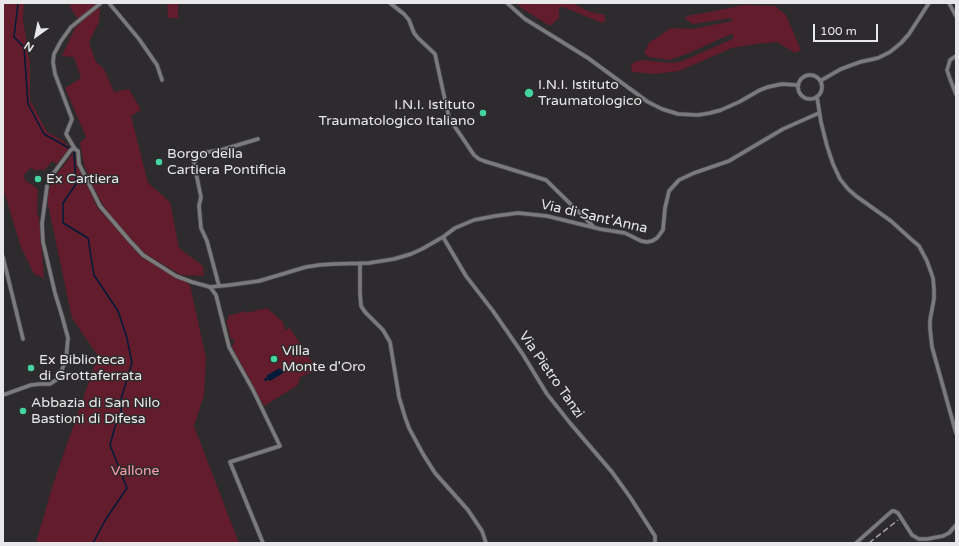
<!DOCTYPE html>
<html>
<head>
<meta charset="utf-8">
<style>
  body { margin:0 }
  #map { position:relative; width:959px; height:546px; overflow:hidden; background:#2d2b2d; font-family:"Varela Round",sans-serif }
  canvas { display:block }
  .frame { position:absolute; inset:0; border:4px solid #e8e7e9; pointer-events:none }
  .north { position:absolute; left:16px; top:16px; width:40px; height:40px; -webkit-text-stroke:3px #2d2b2d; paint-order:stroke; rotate:213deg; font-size:11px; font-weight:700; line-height:16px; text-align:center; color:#e8e7e9 }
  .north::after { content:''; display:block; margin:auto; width:14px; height:18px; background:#e8e7e9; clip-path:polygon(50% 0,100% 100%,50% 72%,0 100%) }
  .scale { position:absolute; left:813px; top:24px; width:65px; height:18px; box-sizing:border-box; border:2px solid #e8e7e9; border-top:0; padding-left:5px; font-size:12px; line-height:14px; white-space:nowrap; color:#e8e7e9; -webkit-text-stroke:3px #2d2b2d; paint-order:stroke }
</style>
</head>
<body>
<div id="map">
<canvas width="959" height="546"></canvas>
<div class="frame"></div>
<div class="north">N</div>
<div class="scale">100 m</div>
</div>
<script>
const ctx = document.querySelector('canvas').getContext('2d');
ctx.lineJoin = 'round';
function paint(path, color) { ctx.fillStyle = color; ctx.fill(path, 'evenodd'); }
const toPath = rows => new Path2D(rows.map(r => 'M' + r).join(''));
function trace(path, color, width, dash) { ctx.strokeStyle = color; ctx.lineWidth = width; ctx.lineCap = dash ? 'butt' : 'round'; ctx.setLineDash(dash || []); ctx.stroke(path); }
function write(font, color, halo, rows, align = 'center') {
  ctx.font = font + ' "Varela Round",sans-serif'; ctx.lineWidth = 3; ctx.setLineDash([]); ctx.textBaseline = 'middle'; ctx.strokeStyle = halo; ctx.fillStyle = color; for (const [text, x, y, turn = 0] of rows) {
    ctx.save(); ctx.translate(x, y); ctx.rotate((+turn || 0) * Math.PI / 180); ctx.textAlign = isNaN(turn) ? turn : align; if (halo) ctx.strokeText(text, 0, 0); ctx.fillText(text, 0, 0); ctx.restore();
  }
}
paint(toPath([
  [3,3,24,3,23,19,30,64,30,100,47,132,62,140,70,147,57,164,52,161,44,171,40,169,37,171,30,168,24,175,25,180,38,189,37,214,39,217,44,278,34,274,21,247,3,188],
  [72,3,99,3,100,7,99,22,89,42,96,62,104,69,114,92,129,89,141,110,131,116,148,183,170,202,179,248,203,266,204,276,181,275,144,253,119,227,103,205,92,184,84,165,80,143,86,137,65,88,81,78,74,57,62,56,76,26,81,24,70,7],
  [167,3,178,3,178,18,168,18],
  [516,3,572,3,590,12,605,15,605,21,602,23,563,7,559,7,559,18,550,26,523,9],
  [744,5,775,6,786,15,801,50,795,53,777,42,755,44,732,48,679,71,655,74,632,72,631,65,635,62,643,60,669,63,680,62,733,39,733,34,724,37,689,53,670,60,649,57,644,53,649,43,671,28,692,29,733,21,731,18,693,24,684,18,691,15,705,13],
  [73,153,97,207,140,255,190,285,206,358,204,395,194,426,239,543,36,543,53,484,98,356,72,318,46,195,55,177],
  [267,308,283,322,285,330,290,328,317,370,300,377,298,385,264,406,232,347,235,340,231,339,226,320,228,320,228,316,245,311,246,313]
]), '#631c2c');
paint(toPath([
  [280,368,283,373,270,381,268,379,267,381,265,381,264,379,265,378,268,378,266,376]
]), '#001b3a');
trace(toPath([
  [18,3,14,37,24,47,28,104,44,134,69,148],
  [74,153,76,184,63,203,63,223,88,238,94,275,118,311,127,338,132,363,121,399,121,412,115,427,110,445,127,488,106,519,93,543]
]), '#001b3a', 1.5);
trace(toPath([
  [47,186,50,178,53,174]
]), '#494749', 3.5, [3.5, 2]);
const street = toPath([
  [101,3,71,27,61,41,54,54,53,62,55,74,72,119,66,134,75,149,78,151,79,164,100,206,129,240,143,255,176,276,192,282,210,287,230,285,259,281,306,267,319,265,333,264,369,263,394,259,411,254,422,249,443,237,455,228,474,220,495,216,518,213,547,216,600,229,625,233,641,241,647,242,652,241,657,238,663,230,665,208,669,191,679,180,694,173,729,161,783,129,819,113],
  [109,3,139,39,157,65,162,80],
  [390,3,404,14,409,20,414,33,418,38,435,54,449,118,474,155,479,159,484,161,546,180,593,226],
  [507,3,525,19,588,58,648,102,662,109,678,114,698,115,710,113,721,110,739,102,760,90,768,87,782,84,797,85],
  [949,3,956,16],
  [956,56,950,60,948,67,947,70,950,79,956,94],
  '798 87a12 12 0 1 1 24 0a12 12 0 1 1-24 0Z',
  [820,81,841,69,860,62,878,58,890,52,901,43,909,34,929,3],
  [817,97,821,122,827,146,833,164,840,179,848,189,856,196,891,221,912,240,919,246,927,261,933,278,934,289,934,299,930,320,930,328,932,347,956,433],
  [53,174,70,151,72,149,75,149],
  [443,237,466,276,493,311,522,353,547,394,570,423,612,472,630,497,655,536,655,543],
  [3,257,23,339],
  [360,263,360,293,361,306,365,312,383,330,390,342,399,397,405,417,409,428,423,454,435,473,468,510,482,531,486,543],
  [219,286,207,241,201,228,199,206,201,197,194,163,201,153,221,150,258,139],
  [210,287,216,295,229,347,253,390,280,446,230,462,263,543],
  [3,395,31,385,40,384,50,384,56,380,60,375,66,359,68,338,62,316,55,293,43,242,42,224,47,186],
  [856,543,892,511,894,511,898,513,912,535,919,539,927,539,943,536,949,533,956,525]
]);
trace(street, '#484749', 5);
trace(street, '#7b7a7c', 3.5);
trace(toPath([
  [869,543,898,520]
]), '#a8a6a8', 1.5, [6, 3]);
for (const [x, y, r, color] of [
  [529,93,5,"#44d49f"],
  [483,113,4,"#44d49f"],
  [159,162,4,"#44d49f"],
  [38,179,4,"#44d49f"],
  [274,359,4,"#44d49f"],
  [31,368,4,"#44d49f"],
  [23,411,4,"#44d49f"]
]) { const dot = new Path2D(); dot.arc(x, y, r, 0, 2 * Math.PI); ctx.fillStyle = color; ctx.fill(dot); trace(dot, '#2d2b2d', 1.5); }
write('14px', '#e8e7e9', '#2d2b2d', [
  ["I.N.I. Istituto",538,85],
  ["Traumatologico",538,101],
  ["I.N.I. Istituto",475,105,"right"],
  ["Traumatologico Italiano",475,121,"right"],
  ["Borgo della",167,154],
  ["Cartiera Pontificia",167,170],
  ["Ex Cartiera",46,179],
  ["Villa",282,351],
  ["Monte d'Oro",282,367],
  ["Ex Biblioteca",39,360],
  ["di Grottaferrata",39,376],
  ["Abbazia di San Nilo",31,403],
  ["Bastioni di Difesa",31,419]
], 'left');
write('14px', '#e8e7e9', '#2d2b2d', [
  ["Via di Sant'Anna",594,217,13],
  ["Via Pietro Tanzi",551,375,55]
]);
write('14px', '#ff9fad', '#2d2b2d', [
  ["Vallone",135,471]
]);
</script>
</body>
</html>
